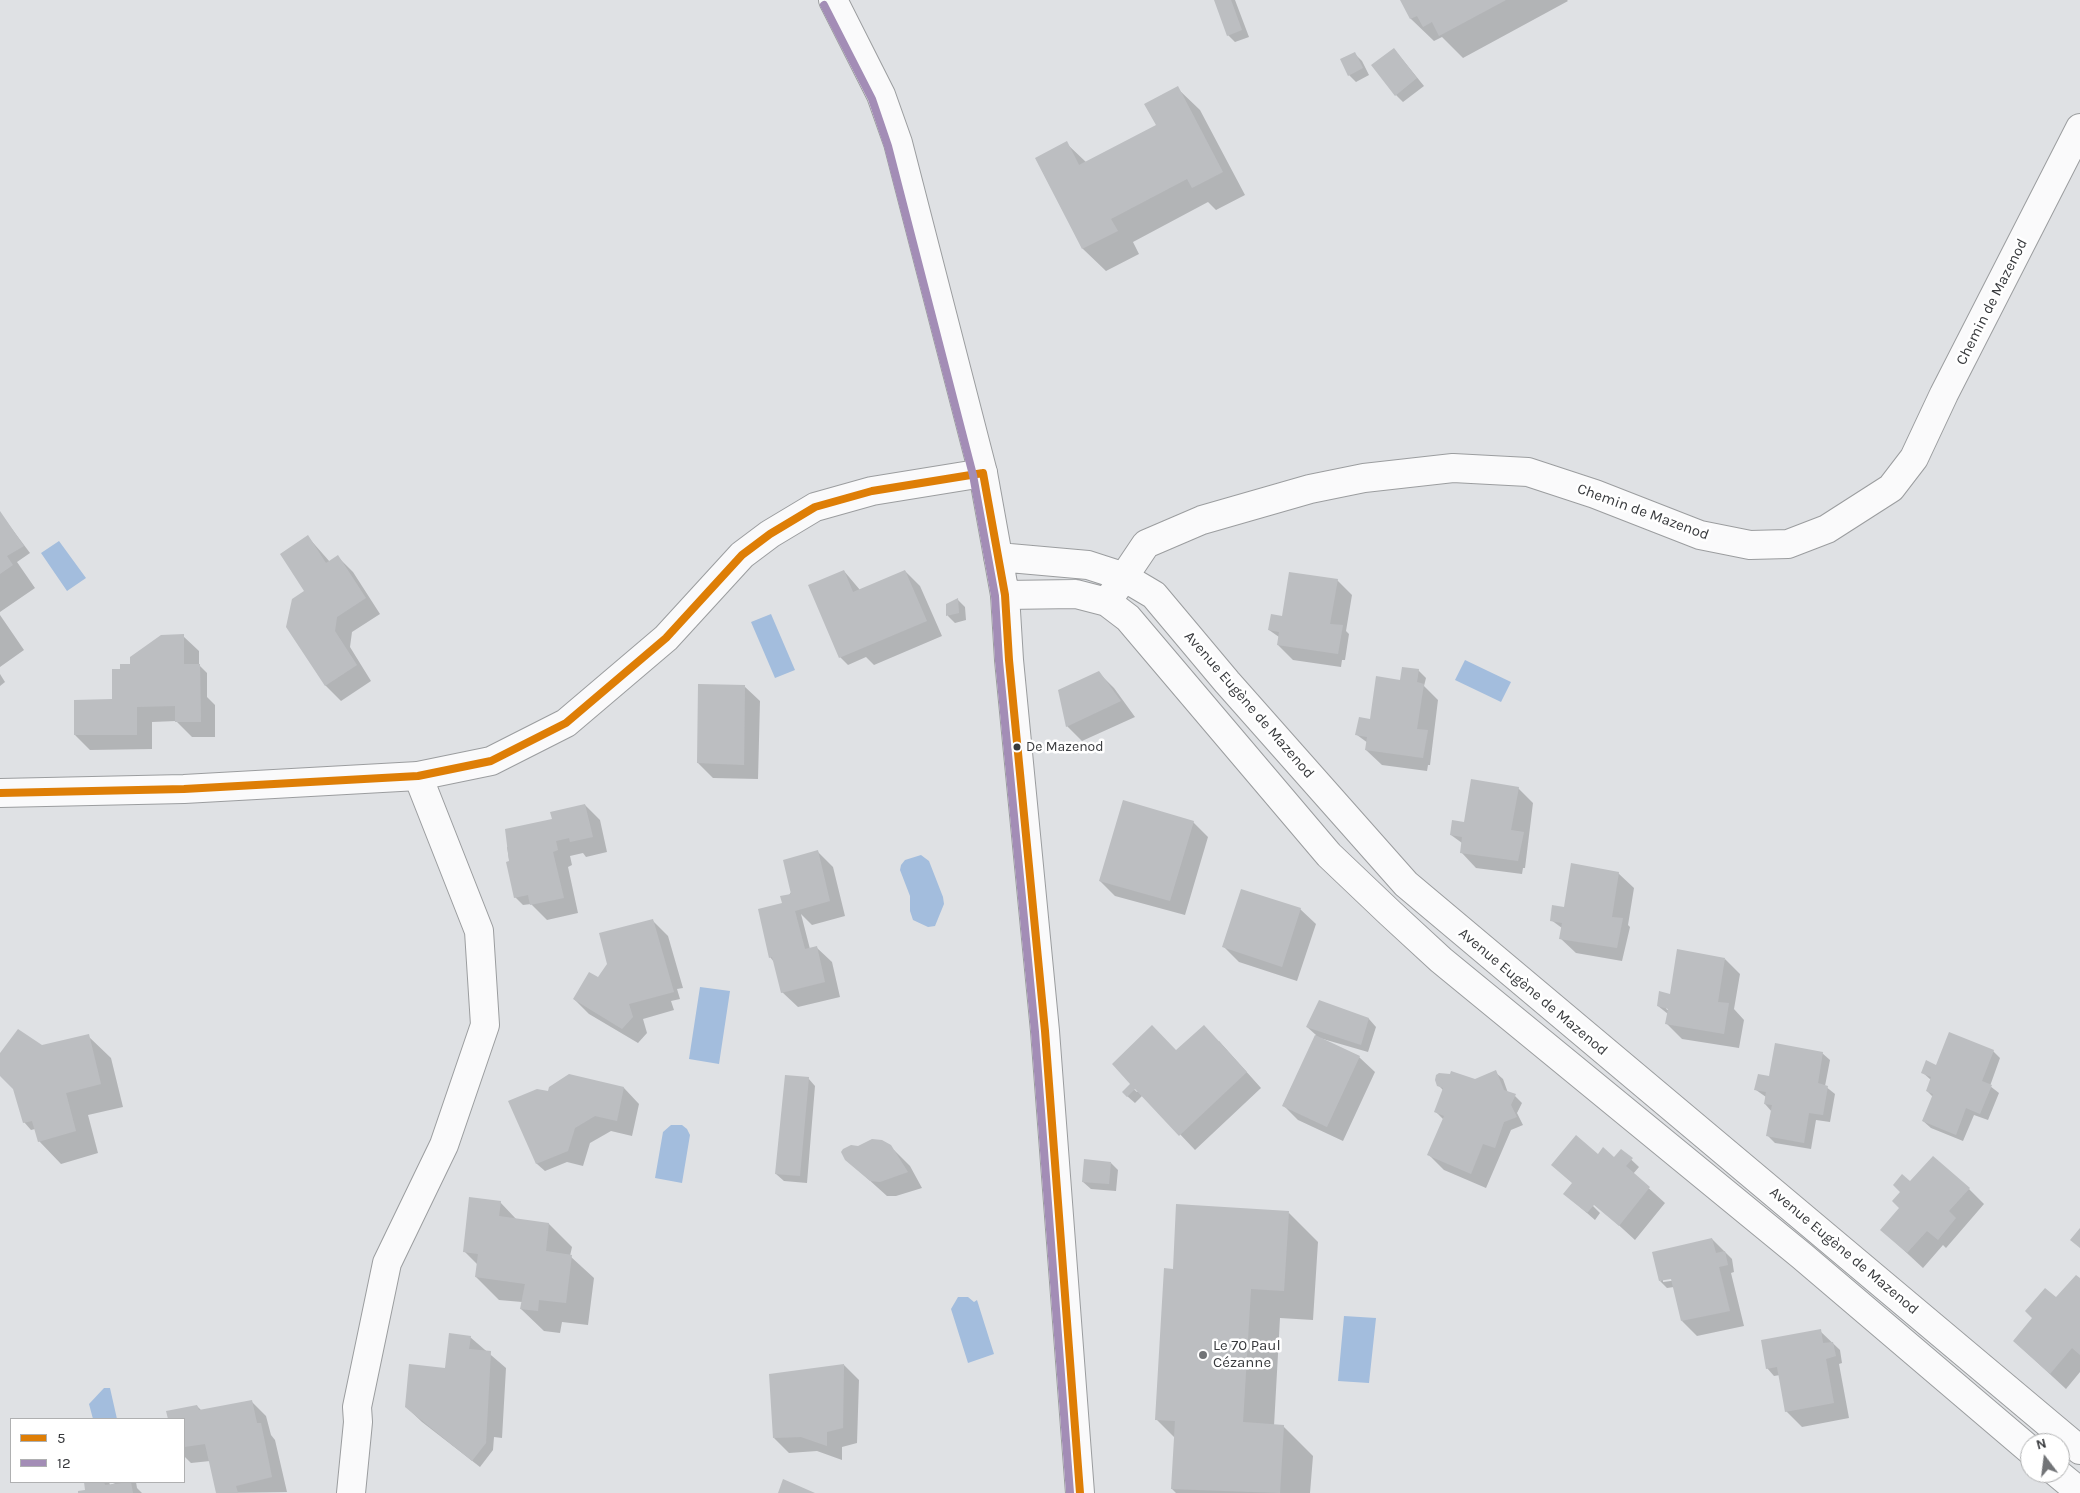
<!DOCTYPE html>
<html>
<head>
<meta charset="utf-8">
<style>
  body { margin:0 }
  #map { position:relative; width:2080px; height:1493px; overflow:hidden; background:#dfe1e4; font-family:Karla,sans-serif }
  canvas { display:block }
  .legend { position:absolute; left:10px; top:1418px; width:175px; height:65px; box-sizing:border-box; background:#fff; border:1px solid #afb0b1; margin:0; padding:6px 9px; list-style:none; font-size:15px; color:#383a3d }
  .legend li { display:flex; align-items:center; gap:10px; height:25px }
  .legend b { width:25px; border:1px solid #afb0b1 }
  .north { position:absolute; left:2020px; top:1433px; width:50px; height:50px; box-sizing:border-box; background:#fff; border:1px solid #afb0b1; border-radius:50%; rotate:345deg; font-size:14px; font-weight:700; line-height:20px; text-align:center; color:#383a3d }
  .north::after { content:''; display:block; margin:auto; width:18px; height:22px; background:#727477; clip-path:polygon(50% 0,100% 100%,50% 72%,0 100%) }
</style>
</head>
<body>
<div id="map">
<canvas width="2080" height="1493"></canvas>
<ul class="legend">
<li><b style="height:6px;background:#de7e06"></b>5</li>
<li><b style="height:6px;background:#a38db6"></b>12</li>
</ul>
<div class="north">N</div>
</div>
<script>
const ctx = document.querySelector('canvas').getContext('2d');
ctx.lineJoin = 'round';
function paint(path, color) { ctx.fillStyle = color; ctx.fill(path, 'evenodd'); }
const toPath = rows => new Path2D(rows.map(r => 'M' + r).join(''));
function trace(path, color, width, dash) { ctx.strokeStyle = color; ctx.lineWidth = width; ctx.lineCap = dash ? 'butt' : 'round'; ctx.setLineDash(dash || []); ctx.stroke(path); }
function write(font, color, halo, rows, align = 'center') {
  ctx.font = font + ' Karla,sans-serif'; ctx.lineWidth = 5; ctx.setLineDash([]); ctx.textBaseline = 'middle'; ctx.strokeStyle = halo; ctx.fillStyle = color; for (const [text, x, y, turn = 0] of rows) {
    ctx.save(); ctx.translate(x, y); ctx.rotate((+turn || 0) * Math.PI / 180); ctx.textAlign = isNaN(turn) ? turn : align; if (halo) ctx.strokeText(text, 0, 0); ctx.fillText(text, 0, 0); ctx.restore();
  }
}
paint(toPath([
  [59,541,86,578,67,591,41,553],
  [771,614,795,670,775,678,751,622],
  [1465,660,1511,682,1501,702,1455,680],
  [921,855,929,861,943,897,944,904,935,926,928,927,913,920,910,911,910,896,900,870,901,865,905,860],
  [700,987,730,991,719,1064,689,1059],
  [671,1125,682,1125,687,1129,690,1135,682,1183,655,1178,663,1132],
  [958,1297,968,1297,974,1302,977,1300,994,1354,968,1363,951,1309],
  [1344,1316,1376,1318,1369,1383,1338,1381],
  [104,1388,110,1388,117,1419,93,1419,89,1404]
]), '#a3bddd');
paint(toPath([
  [1215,0,1235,0,1249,37,1235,42,1228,35],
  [1401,0,1567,0,1568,1,1463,58,1442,37,1434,41,1411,19],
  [1394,49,1424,86,1403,102,1396,95],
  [1354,53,1362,61,1369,75,1356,82,1349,75],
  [1177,88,1200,110,1245,195,1216,210,1208,202,1133,242,1139,254,1106,271,1083,249,1036,159,1066,143,1087,163,1158,126],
  [0,513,30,553,17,562,35,588,0,612],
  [308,537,330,562,338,557,353,572,380,614,352,632,350,647,371,681,341,701,325,685,306,592],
  [844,571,860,590,905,571,920,586,942,636,874,665,866,657,848,665,840,657],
  [1337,580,1352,595,1346,631,1349,634,1345,660,1342,660,1341,667,1293,660,1278,645,1279,637,1269,630,1283,617],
  [958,600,965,607,966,620,955,623,948,616,947,605],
  [0,615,24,650,0,667],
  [183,636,199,651,199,665,207,673,207,697,215,705,215,737,192,737,176,721,152,722,152,749,90,750,75,735,114,701,121,671],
  [1418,670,1426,678,1424,686,1438,700,1430,765,1428,765,1427,771,1382,765,1366,750,1368,743,1357,735,1404,682],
  [1099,673,1114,688,1135,717,1082,741,1067,726],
  [0,674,5,682,0,686],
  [744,686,760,701,758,779,713,778,698,763],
  [1518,788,1533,803,1525,868,1523,868,1522,874,1476,868,1461,852,1462,843,1451,835],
  [585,805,600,820,607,852,586,857,583,853,570,856,572,865,568,867,578,913,547,920,531,904,523,905,515,897,507,847,553,820],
  [1193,822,1208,837,1185,915,1115,896,1100,881],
  [818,852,833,867,845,916,812,925,801,914,810,949,816,947,832,962,840,997,798,1007,782,992,774,962,770,957,783,904],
  [1618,873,1634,888,1628,925,1630,927,1622,961,1576,953,1560,938,1562,928,1551,920],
  [1300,909,1316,924,1297,981,1239,962,1224,947],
  [652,920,668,936,683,988,677,989,680,999,671,1001,674,1010,643,1019,647,1033,638,1043,589,1014,574,999,598,979],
  [1725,959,1740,974,1734,1009,1744,1020,1739,1048,1682,1039,1666,1023,1668,1014,1658,1006,1668,995,1666,1009,1668,1010],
  [1319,1002,1369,1019,1376,1027,1368,1052,1316,1037,1359,1057,1375,1072,1343,1141,1298,1120,1283,1105,1316,1035,1307,1027],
  [88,1036,111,1058,123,1107,88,1115,98,1153,61,1164,39,1141,35,1129,31,1130,24,1122,14,1088,0,1074,0,1056],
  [1219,1041,1261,1088,1195,1150,1143,1095,1135,1103,1127,1096,1130,1086,1137,1092],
  [1993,1051,2000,1058,1990,1086,1999,1093,1988,1120,1974,1115,1963,1141,1931,1128,1923,1121,1933,1097,1927,1091,1931,1080,1922,1072],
  [1822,1053,1830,1060,1825,1086,1835,1094,1830,1122,1816,1120,1811,1149,1775,1143,1768,1136,1772,1112,1765,1104,1766,1097,1756,1090,1770,1078],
  [1495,1072,1503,1079,1508,1093,1515,1096,1522,1103,1517,1113,1523,1125,1511,1130,1486,1188,1444,1170,1429,1155,1444,1120,1435,1111,1444,1091,1438,1085,1475,1080],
  [808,1078,815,1086,807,1183,784,1181,776,1174],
  [624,1088,639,1104,632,1136,611,1131,590,1143,583,1166,567,1162,545,1171,537,1164,509,1101,549,1093],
  [894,1150,910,1166,922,1188,896,1196,887,1196,848,1161],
  [1621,1150,1639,1167,1633,1174,1665,1203,1635,1240,1553,1165,1598,1156,1614,1159],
  [1111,1163,1118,1170,1116,1191,1091,1189,1083,1182],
  [1969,1189,1984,1204,1946,1248,1943,1245,1923,1268,1882,1230,1900,1208],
  [1565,1194,1593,1206,1600,1213,1595,1220],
  [500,1202,517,1220,549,1224,572,1247,570,1256,594,1278,588,1325,562,1322,560,1333,544,1331,521,1309,522,1302,499,1300,476,1277,478,1265,464,1251],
  [1289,1213,1318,1242,1313,1320,1280,1318,1274,1426,1283,1426,1313,1456,1310,1493,1176,1493,1172,1489,1175,1438,1156,1419,1174,1270],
  [1712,1239,1732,1259,1734,1272,1731,1273,1744,1326,1697,1336,1682,1321,1674,1287,1667,1288,1660,1281],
  [1677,1277,1678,1280,1663,1282,1663,1279],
  [2080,1280,2080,1372,2066,1389,2014,1341,2034,1319],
  [1820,1331,1840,1350,1842,1363,1839,1364,1849,1418,1802,1427,1786,1411,1780,1375,1774,1376,1767,1368],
  [470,1337,506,1368,502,1438,494,1437,493,1450,480,1467,422,1422,406,1407,444,1369],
  [844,1365,859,1380,857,1443,842,1447,842,1460,817,1451,789,1453,774,1438],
  [251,1401,266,1416,271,1435,275,1440,287,1492,217,1493,210,1461,191,1463,184,1456,184,1419,169,1419,167,1412,197,1406,202,1411],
  [85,1482,109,1482,110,1485,118,1482,136,1482,137,1488,142,1493,79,1493,87,1490]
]), '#0003');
paint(toPath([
  [1214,0,1231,0,1242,30,1227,36],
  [1400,0,1506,0,1439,36,1432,22,1423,27,1417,16,1410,19],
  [1394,48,1417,78,1395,96,1371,65],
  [1355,52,1363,68,1348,76,1340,59],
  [1178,86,1223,172,1192,188,1187,179,1111,219,1118,231,1082,249,1035,158,1067,141,1079,165,1156,125,1144,104],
  [0,511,24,546,7,556,13,565,0,574],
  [308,535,326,563,338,555,366,598,337,617,335,631,357,665,325,686,286,627,292,599,304,591,280,554],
  [844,570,853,592,905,570,927,621,839,658,808,585],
  [1289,572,1338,579,1330,624,1343,625,1338,654,1277,645,1279,632,1268,630,1271,614,1282,616],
  [958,598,959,613,946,616,946,604],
  [184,634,184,664,200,664,201,722,175,722,175,706,137,707,137,735,74,735,74,700,112,699,112,669,120,669,120,664,130,664,130,657,161,635],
  [1402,667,1419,669,1417,682,1424,684,1417,729,1428,730,1423,758,1365,750,1367,737,1355,735,1359,717,1370,719,1376,676,1400,680],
  [1099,671,1121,701,1066,727,1058,690],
  [698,684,745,685,744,765,697,763],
  [1471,779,1519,787,1511,830,1524,832,1518,861,1460,853,1462,837,1450,835,1452,820,1464,822],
  [1123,800,1194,821,1170,901,1099,881],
  [585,804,593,837,570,842,569,838,556,841,558,850,553,852,564,898,530,905,528,895,514,898,506,862,509,861,505,829,552,819,550,812],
  [818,850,830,901,795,911,805,949,817,946,825,982,781,993,772,957,769,958,758,909,782,903,780,896,791,894,783,860],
  [1571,863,1619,872,1612,917,1623,918,1617,948,1559,939,1562,923,1550,921,1552,905,1564,907],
  [1241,889,1301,908,1282,967,1222,947],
  [653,919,674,992,629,1004,633,1017,622,1029,573,999,589,972,598,977,607,964,599,933],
  [1677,949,1725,958,1718,1002,1729,1003,1724,1034,1665,1024,1668,1009,1657,1006,1659,991,1670,994],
  [1319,1000,1369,1018,1361,1045,1306,1027],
  [1152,1025,1176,1050,1204,1025,1247,1072,1179,1136,1135,1089,1127,1097,1122,1092,1130,1084,1112,1064],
  [18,1029,42,1045,89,1034,101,1084,66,1093,76,1131,38,1142,32,1121,23,1123,13,1089,0,1076,0,1053],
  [1949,1032,1994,1050,1982,1081,1992,1085,1980,1114,1966,1108,1956,1135,1922,1121,1933,1094,1926,1091,1931,1077,1921,1073,1926,1060,1936,1065],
  [1315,1035,1360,1056,1327,1127,1282,1106],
  [1775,1043,1823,1052,1818,1083,1828,1086,1823,1115,1809,1113,1804,1143,1766,1136,1772,1105,1764,1104,1766,1092,1754,1090,1758,1074,1769,1076],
  [1496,1070,1504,1090,1516,1094,1511,1105,1517,1117,1504,1122,1495,1148,1483,1144,1471,1174,1427,1155,1444,1116,1434,1112,1443,1088,1437,1086,1435,1080,1436,1075,1439,1073,1450,1074,1451,1071,1475,1079],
  [569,1074,624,1087,617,1121,595,1116,575,1128,568,1151,536,1164,508,1101,537,1089,548,1091,549,1087],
  [785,1075,809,1077,800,1176,775,1174],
  [1576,1135,1598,1154,1603,1147,1614,1157,1621,1149,1633,1158,1626,1166,1650,1187,1619,1226,1594,1205,1587,1213,1563,1194,1572,1183,1551,1165],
  [872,1139,882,1140,891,1145,908,1172,880,1182,870,1181,845,1160,841,1152,843,1149,851,1145,858,1146],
  [1933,1156,1970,1188,1949,1211,1956,1218,1938,1240,1927,1231,1907,1253,1880,1230,1899,1208,1892,1201,1900,1192,1893,1185,1902,1174,1910,1181],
  [1084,1159,1111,1162,1109,1184,1082,1182],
  [469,1197,501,1201,499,1216,549,1223,546,1251,572,1255,566,1303,539,1300,538,1311,520,1309,525,1284,475,1277,478,1254,463,1252],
  [1176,1204,1289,1211,1284,1291,1251,1289,1243,1422,1284,1425,1280,1493,1171,1489,1175,1421,1155,1420,1164,1268,1173,1269],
  [2080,1228,2080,1248,2070,1240],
  [1712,1238,1716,1253,1725,1251,1728,1265,1719,1267,1730,1311,1681,1321,1671,1279,1659,1281,1652,1252],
  [2076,1275,2080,1278,2080,1355,2072,1348,2050,1374,2013,1341,2032,1318,2025,1311,2045,1288,2056,1297],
  [1821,1329,1823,1343,1833,1342,1836,1356,1826,1359,1834,1403,1785,1412,1777,1367,1766,1369,1761,1340],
  [449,1333,471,1336,469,1349,491,1351,486,1443,472,1461,405,1407,409,1364,445,1368],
  [844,1364,843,1428,827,1432,827,1446,801,1437,773,1438,769,1374],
  [252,1400,257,1423,261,1423,272,1477,236,1486,238,1493,216,1493,205,1444,184,1447,184,1419,168,1419,166,1411,197,1405,199,1410],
  [783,1479,815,1493,778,1493],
  [84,1482,104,1482,105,1485,131,1482,133,1493,78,1493,78,1491,85,1490]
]), '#bcbec1');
const minor = toPath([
  [833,0,881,95,898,143,983,473],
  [1005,595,1009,660,1045,1031,1080,1493],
  [1107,602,1146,544,1202,520,1310,489,1364,478,1453,468,1528,472,1595,494,1700,535,1750,545,1788,544,1827,529,1891,488,1914,458,1944,394,2080,128],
  [351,1493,358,1422,357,1407,387,1263,444,1145,485,1025,479,931,418,776]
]);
const tertiary = toPath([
  [998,557,1088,565,1122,576,1154,595,1227,682,1406,884,2080,1450],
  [0,793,184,789,418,776,491,761,566,723,666,638,742,555,770,534,815,507,872,491,983,473,1005,595,1076,594,1107,602,1128,618,1329,855,1390,913,1441,960,1802,1256,2030,1450],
  [2057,1473,2080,1492]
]);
trace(minor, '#9b9d9f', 30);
trace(tertiary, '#9b9d9f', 30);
trace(minor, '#fafafb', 28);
trace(tertiary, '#fafafb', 28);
trace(toPath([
  [983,473,1005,595,1009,660,1045,1031,1080,1493],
  [0,793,184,789,418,776,491,761,566,723,666,638,742,555,770,534,815,507,872,491,983,473]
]), '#de7e06', 8);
trace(toPath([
  [824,5,872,99,888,146,973,475,995,596,999,661,1035,1032,1070,1493]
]), '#a38db6', 8);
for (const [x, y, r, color] of [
  [1017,747,4.5,"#383a3d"],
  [1203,1355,5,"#727477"]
]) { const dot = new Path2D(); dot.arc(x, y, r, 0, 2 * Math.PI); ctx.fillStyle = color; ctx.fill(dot); trace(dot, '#fff', 2); }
write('14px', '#383a3d', '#fff', [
  ["De Mazenod",1026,747]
], 'left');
write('15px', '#383a3d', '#fff', [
  ["Chemin de Mazenod",1992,302,-63],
  ["Chemin de Mazenod",1643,512,20],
  ["Avenue Eugène de Mazenod",1249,705,49],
  ["Avenue Eugène de Mazenod",1533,992,40],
  ["Avenue Eugène de Mazenod",1844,1251,40]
]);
write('15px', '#383a3d', '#fff', [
  ["Le 70 Paul",1213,1346],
  ["Cézanne",1213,1363]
], 'left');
</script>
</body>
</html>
